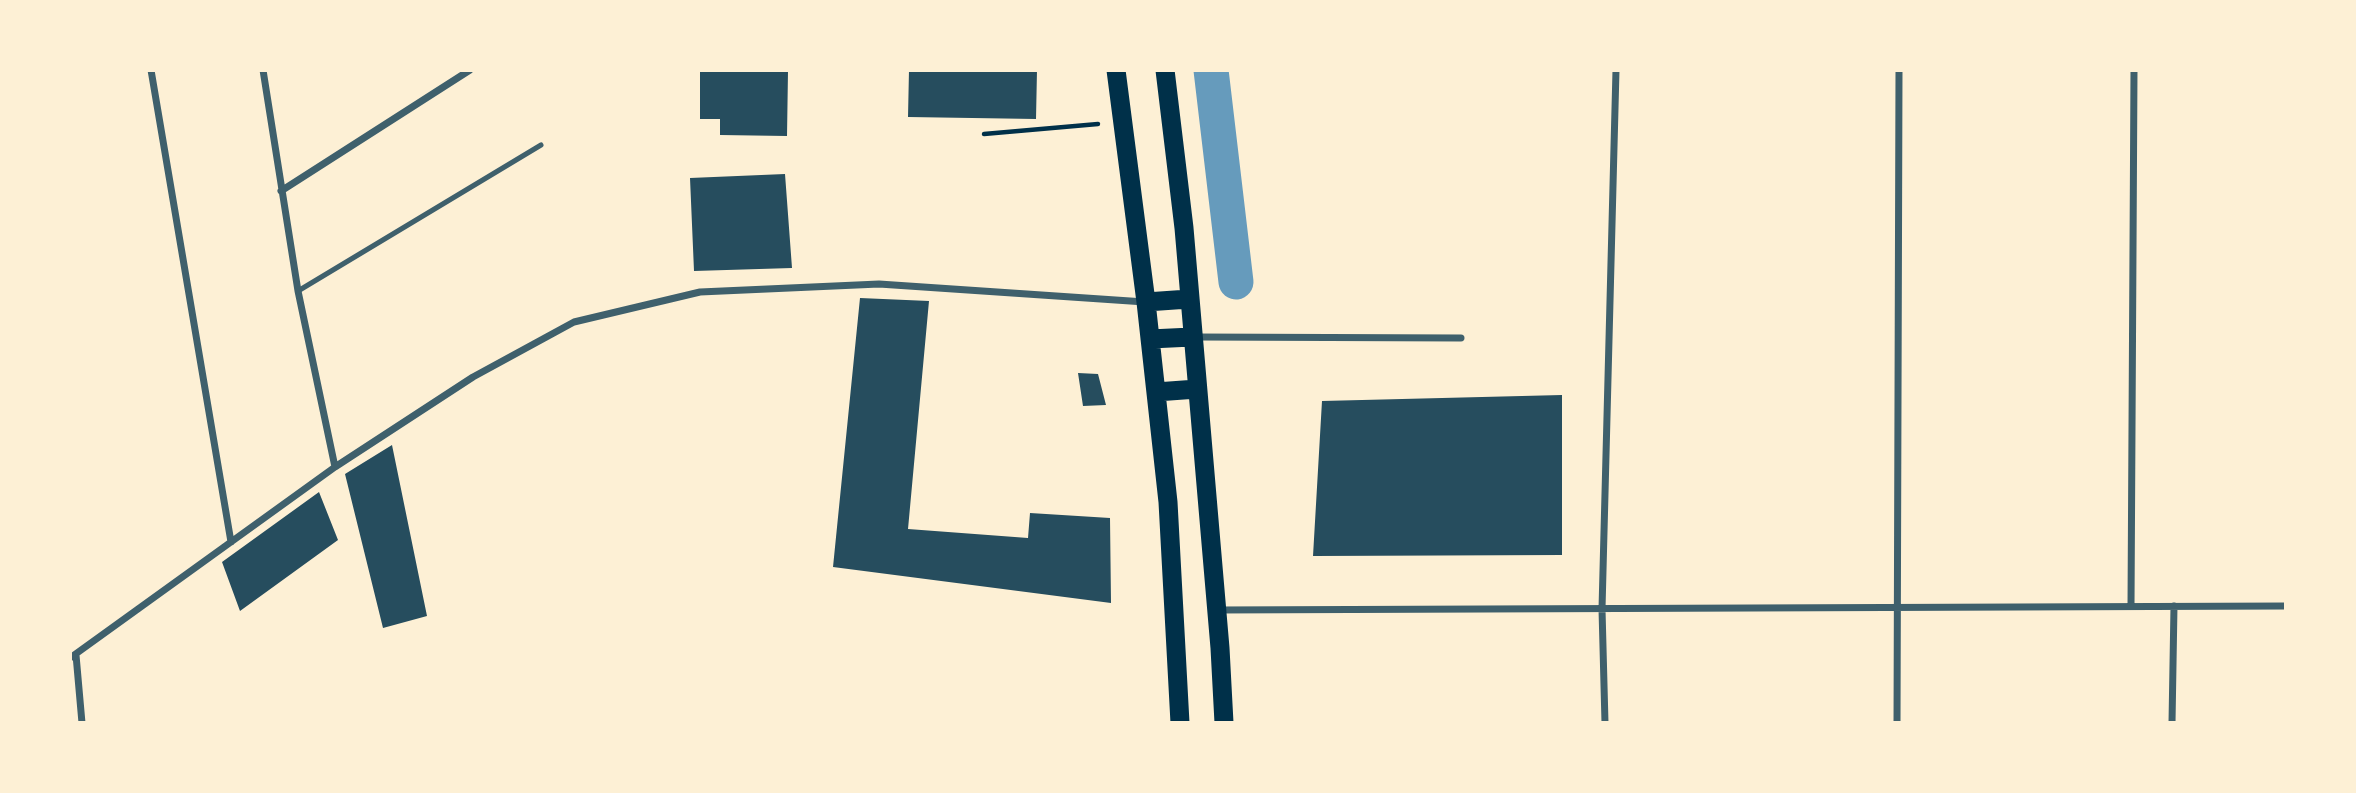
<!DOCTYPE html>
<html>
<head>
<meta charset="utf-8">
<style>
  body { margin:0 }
  #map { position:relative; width:2356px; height:793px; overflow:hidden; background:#fdf0d5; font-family:Commissioner,sans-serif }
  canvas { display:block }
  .frame { position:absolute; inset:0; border:72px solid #fdf0d5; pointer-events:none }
</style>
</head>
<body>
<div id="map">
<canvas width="2356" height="793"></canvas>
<div class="frame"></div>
</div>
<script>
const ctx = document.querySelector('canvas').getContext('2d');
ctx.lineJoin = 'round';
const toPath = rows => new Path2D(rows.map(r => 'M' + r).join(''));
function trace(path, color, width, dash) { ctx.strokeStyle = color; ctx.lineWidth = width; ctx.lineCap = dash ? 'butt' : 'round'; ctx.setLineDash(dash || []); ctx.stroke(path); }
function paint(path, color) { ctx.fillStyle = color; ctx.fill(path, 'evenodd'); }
trace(toPath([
  [1211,70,1236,282]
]), '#669bbc', 35);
paint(toPath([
  [700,70,788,71,787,136,720,135,720,119,700,119],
  [909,70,1037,70,1036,119,908,117],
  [785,174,792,268,694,271,690,178],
  [860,298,929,301,908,529,1028,538,1030,513,1110,518,1111,603,833,567],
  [1078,373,1098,374,1106,405,1083,406],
  [1562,395,1562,555,1313,556,1322,401],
  [392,445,427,616,383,628,345,474],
  [319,492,338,540,240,611,222,562]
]), '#264d5e');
trace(toPath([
  [984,134,1098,124]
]), '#003049', 4.5);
trace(toPath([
  [298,291,541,145]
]), '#3f606c', 5);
trace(toPath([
  [151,70,231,542],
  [263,70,298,291,335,467],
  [281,191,470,70],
  [1196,337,1461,338],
  [2131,605,2134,70],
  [1217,610,2286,606],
  [76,655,82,723],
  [70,658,335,467,473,377,574,322,700,292,879,284,1145,302],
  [1605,723,1602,609,1616,70],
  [1897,723,1899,70],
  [2172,723,2174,606]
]), '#3f606c', 7);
trace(toPath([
  [1116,70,1146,302,1168,502,1180,723],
  [1165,70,1184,228,1220,648,1224,723],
  [1146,302,1189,299],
  [1150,339,1192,337],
  [1156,392,1197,389]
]), '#003049', 19);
</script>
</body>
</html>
